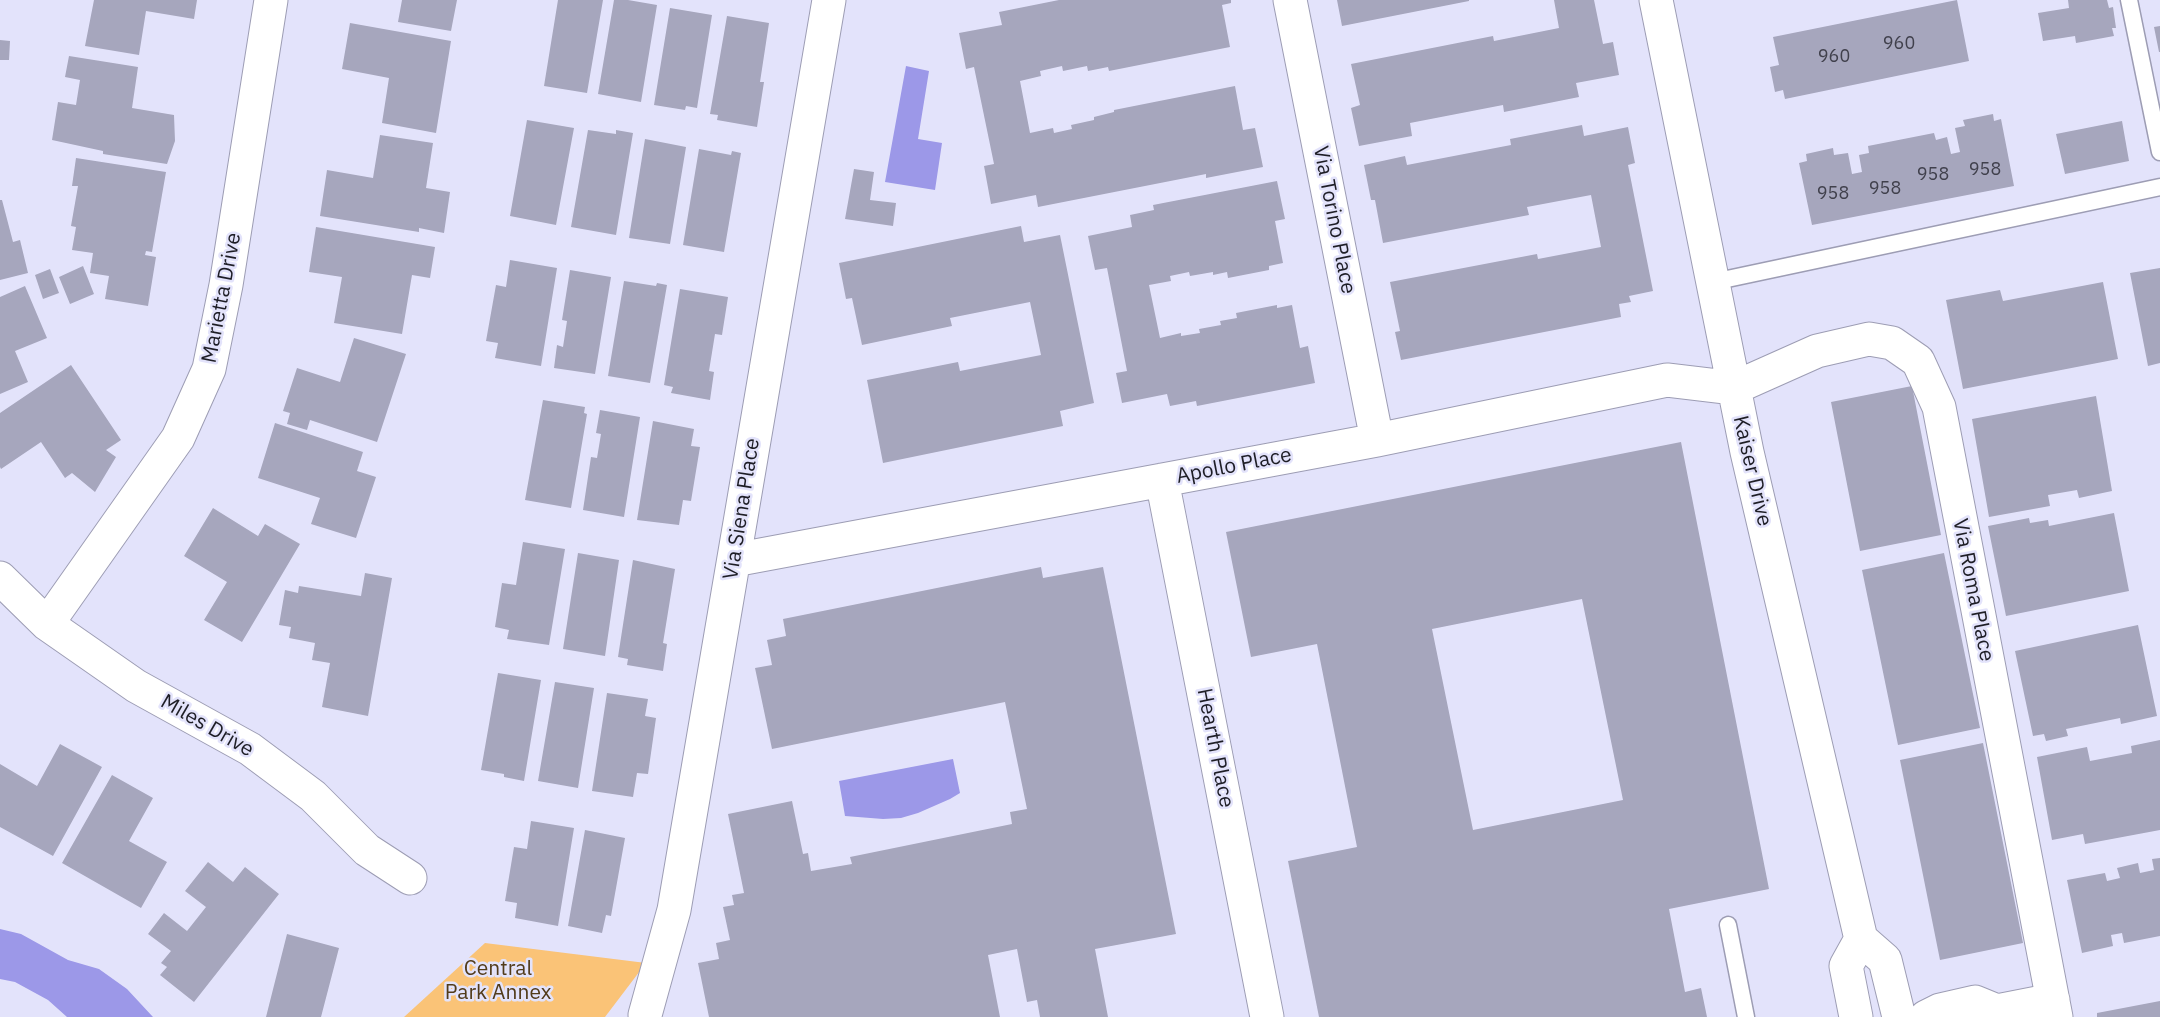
<!DOCTYPE html>
<html>
<head>
<meta charset="utf-8">
<style>
  body { margin:0 }
  canvas { display:block; background:#e3e3fb }
</style>
</head>
<body>
<canvas width="2160" height="1017"></canvas>
<script>
const ctx = document.querySelector('canvas').getContext('2d');
ctx.lineJoin = 'round';
function paint(path, color) { ctx.fillStyle = color; ctx.fill(path, 'evenodd'); }
const toPath = rows => new Path2D(rows.map(r => 'M' + r).join(''));
function trace(path, color, width, dash) { ctx.strokeStyle = color; ctx.lineWidth = width; ctx.lineCap = dash ? 'butt' : 'round'; ctx.setLineDash(dash || []); ctx.stroke(path); }
function write(font, color, halo, rows, align = 'center') {
  ctx.font = font + ' "IBM Plex Sans",sans-serif'; ctx.lineWidth = 5; ctx.setLineDash([]); ctx.textBaseline = 'middle'; ctx.strokeStyle = halo; ctx.fillStyle = color; for (const [text, x, y, turn = 0] of rows) {
    ctx.save(); ctx.translate(x, y); ctx.rotate((+turn || 0) * Math.PI / 180); ctx.textAlign = isNaN(turn) ? turn : align; if (halo) ctx.strokeText(text, 0, 0); ctx.fillText(text, 0, 0); ctx.restore();
  }
}
paint(toPath([
  [485,943,646,963,605,1017,404,1017]
]), '#fac377');
paint(toPath([
  [906,66,929,71,918,139,942,143,935,190,885,182],
  [953,759,960,793,950,799,918,813,901,818,883,819,845,816,839,781],
  [0,929,21,934,68,960,99,969,127,989,153,1017,67,1017,48,1000,15,982,0,979]
]), '#9c98e8');
paint(toPath([
  [94,0,197,0,194,19,146,11,139,55,85,46],
  [402,0,457,0,451,31,398,22],
  [558,0,603,0,587,93,544,86],
  [614,0,628,0,657,5,641,102,598,94],
  [1059,0,1231,0,1231,3,1222,5,1230,47,1109,71,1108,67,1088,71,1087,66,1063,71,1062,66,1040,71,1041,76,1020,81,1030,133,1053,128,1054,133,1072,129,1071,125,1094,120,1094,117,1114,112,1114,110,1235,86,1243,130,1255,128,1263,167,1206,178,1206,174,1038,207,1036,195,991,204,984,166,994,164,974,67,966,69,959,33,1002,25,999,12],
  [1337,0,1469,0,1469,1,1342,26],
  [1554,0,1594,0,1603,44,1613,42,1619,75,1576,83,1579,97,1504,112,1503,105,1410,123,1412,136,1359,146,1351,108,1360,105,1351,64,1493,36,1494,41,1559,28],
  [1957,0,1969,61,1785,99,1783,90,1775,92,1770,67,1779,65,1773,37],
  [2068,0,2107,0,2109,8,2113,7,2116,28,2112,28,2114,36,2076,43,2075,36,2043,41,2038,13,2069,8],
  [670,8,712,15,697,108,686,106,685,110,654,105],
  [727,16,769,23,760,82,764,82,757,127,717,120,718,115,710,114],
  [350,23,451,41,436,133,382,123,389,78,342,69],
  [2160,26,2160,52,2159,52,2154,27],
  [0,40,10,41,9,60,0,60],
  [69,56,138,67,132,108,174,115,175,141,167,164,103,154,103,151,52,140,58,102,76,105,80,80,65,77],
  [1993,114,1994,121,2001,119,2014,186,1812,225,1799,163,1807,161,1806,154,1833,148,1834,155,1848,153,1852,174,1862,172,1859,155,1869,153,1868,146,1934,133,1936,140,1947,137,1951,154,1960,152,1955,128,1965,126,1963,120],
  [527,120,574,128,556,225,510,216],
  [2122,121,2129,161,2065,174,2056,134],
  [1582,125,1584,136,1628,127,1635,163,1628,165,1653,291,1629,296,1631,302,1619,304,1621,317,1401,360,1395,332,1400,331,1390,282,1537,254,1538,259,1601,247,1591,195,1527,207,1529,215,1383,243,1375,200,1371,200,1364,165,1405,156,1407,165,1511,145,1510,139],
  [588,130,616,134,616,130,633,133,616,235,571,227],
  [380,135,433,143,426,188,450,192,444,233,419,228,419,232,320,216,327,170,373,178],
  [645,139,686,147,670,244,629,238],
  [699,149,731,155,732,151,741,153,724,252,683,245],
  [76,158,166,172,152,252,146,251,145,255,156,257,148,306,105,299,109,276,90,273,93,253,72,250,76,227,71,226,78,186,72,186],
  [854,169,874,172,870,200,896,203,893,226,845,219],
  [1277,181,1285,219,1275,221,1283,263,1269,266,1269,270,1228,278,1227,272,1213,275,1213,272,1190,276,1189,272,1170,276,1171,281,1149,285,1160,338,1181,333,1181,336,1200,333,1199,329,1221,325,1220,321,1237,318,1236,313,1277,305,1277,308,1292,305,1300,348,1308,346,1315,383,1197,406,1196,401,1170,406,1167,394,1122,403,1116,373,1127,371,1107,268,1095,270,1088,236,1132,227,1130,215,1154,210,1153,205],
  [0,200,2,200,13,242,20,240,28,273,0,280],
  [1021,226,1024,242,1060,235,1094,403,1060,411,1063,426,883,463,867,380,958,362,960,371,1041,355,1030,302,950,318,952,326,862,345,852,298,846,299,839,263],
  [316,227,435,247,430,278,412,275,402,334,334,323,342,277,309,272],
  [510,260,557,268,541,366,495,358,498,343,486,341,496,285,506,287],
  [83,266,94,294,70,304,59,277],
  [2160,268,2160,363,2148,366,2130,273],
  [50,269,59,293,43,299,35,275],
  [570,270,611,277,595,374,554,368,557,345,563,347,567,321,562,320],
  [624,281,656,286,657,283,667,285,650,383,608,376],
  [2103,282,2118,359,1963,389,1946,300,2000,290,2003,301],
  [25,286,47,338,15,351,28,382,0,394,0,297],
  [680,289,728,297,722,335,715,334,709,371,714,372,710,400,671,393,673,387,664,385],
  [354,338,406,354,377,442,310,420,307,430,287,424,290,413,283,411,297,368,340,382],
  [71,365,121,440,106,450,116,457,95,492,72,473,65,478,41,442,1,469,0,467,0,413],
  [1912,386,1941,535,1860,551,1831,402],
  [2096,396,2112,491,2079,498,2077,490,2048,495,2050,506,1989,517,1972,419],
  [543,400,585,407,584,413,587,414,571,508,525,500],
  [600,410,640,417,624,517,583,510,591,457,597,458,601,434,596,433],
  [653,421,694,429,691,446,700,447,691,501,683,500,679,525,637,520],
  [275,423,363,452,357,471,376,477,356,538,311,524,320,498,258,478],
  [1681,442,1769,889,1669,909,1685,992,1701,988,1707,1017,1319,1017,1288,861,1357,847,1317,644,1251,657,1226,532],
  [1582,599,1623,800,1473,830,1432,629],
  [213,508,258,536,265,524,300,544,242,642,204,620,227,582,184,556],
  [2114,513,2129,591,2006,616,1988,526,2029,518,2030,523,2048,520,2049,526],
  [523,542,565,549,549,645,507,639,509,630,495,627,502,583,516,585],
  [578,553,619,560,605,656,563,649],
  [1944,553,1980,728,1898,745,1862,570],
  [633,560,675,569,663,643,667,644,663,671,627,665,628,659,618,657],
  [1041,567,1043,578,1103,567,1176,934,1095,949,1108,1017,1040,1017,1037,1000,1027,1002,1017,949,988,955,1000,1017,709,1017,698,963,719,959,716,943,730,940,723,907,734,905,732,895,744,893,728,814,792,801,803,854,808,853,811,871,852,864,850,857,1012,824,1010,812,1027,809,1005,702,772,749,755,668,772,665,767,640,786,636,783,619],
  [365,573,392,578,368,716,322,707,330,663,312,660,315,643,289,638,291,627,279,625,285,590,298,593,299,586,361,596],
  [2138,625,2157,716,2121,724,2120,718,2066,729,2068,736,2046,741,2044,734,2033,736,2015,651],
  [498,673,541,680,524,781,504,777,504,774,481,770],
  [555,682,594,688,578,788,538,781],
  [607,693,648,699,645,716,656,718,648,774,637,773,633,797,592,791],
  [2160,740,2160,830,2085,844,2083,834,2052,840,2037,757,2087,747,2090,761,2132,753,2131,746],
  [1983,743,2023,943,1940,960,1900,760],
  [60,744,102,767,53,856,0,827,0,764,37,786],
  [112,775,153,798,129,841,167,862,141,908,62,863],
  [531,821,574,828,558,926,515,918,517,903,505,901,514,847,527,849],
  [585,830,625,838,611,916,606,915,602,933,568,926],
  [2160,858,2160,936,2124,943,2122,933,2111,935,2113,946,2082,953,2067,880,2105,873,2107,881,2120,878,2117,868,2138,863,2140,873,2154,870,2152,859],
  [208,862,233,882,245,867,279,894,194,1002,160,975,167,967,161,963,171,951,148,934,164,913,187,931,206,907,185,891],
  [287,934,339,948,321,1017,266,1017],
  [2160,1001,2160,1017,2097,1017,2097,1013]
]), '#a6a6bd');
const lane = toPath([
  [2129,0,2160,152],
  [1713,282,2160,187],
  [1728,925,1746,1017]
]);
const street = toPath([
  [1290,0,1377,440],
  [1656,0,1747,452,1861,939,1885,960,1899,1017],
  [1734,388,1817,351,1869,339,1892,343,1918,361,1939,407,2056,1017],
  [1162,480,1267,1017],
  [734,560,1377,440,1667,380,1734,388],
  [0,578,47,624,136,686,250,749,313,796,367,850,410,878],
  [47,624,178,438,209,369,226,285,271,0],
  [645,1015,674,910,829,0],
  [1856,1017,1846,966,1861,939],
  [1926,1017,1940,1010,1975,1002,1997,1011],
  [1991,1017,1997,1011,2053,1000]
]);
trace(lane, '#9d9db4', 19);
trace(street, '#9d9db4', 35);
trace(lane, '#fff', 16);
trace(street, '#fff', 33);
write('18px', '#40404c', null, [
  ["960",1899,44],
  ["960",1834,57],
  ["958",1985,170],
  ["958",1933,175],
  ["958",1885,189],
  ["958",1833,194]
]);
write('21px', '#1e1e26', '#e3e3fb', [
  ["Via Torino Place",1334,220,79],
  ["Marietta Drive",222,298,-79],
  ["Apollo Place",1234,466,-11],
  ["Kaiser Drive",1752,471,77],
  ["Via Siena Place",742,509,-81],
  ["Via Roma Place",1973,590,79],
  ["Miles Drive",207,726,30],
  ["Hearth Place",1215,748,79]
]);
write('21px', '#523b1a', '#e3e3fb', [
  ["Central",498,969],
  ["Park Annex",498,993]
]);
</script>
</body>
</html>
